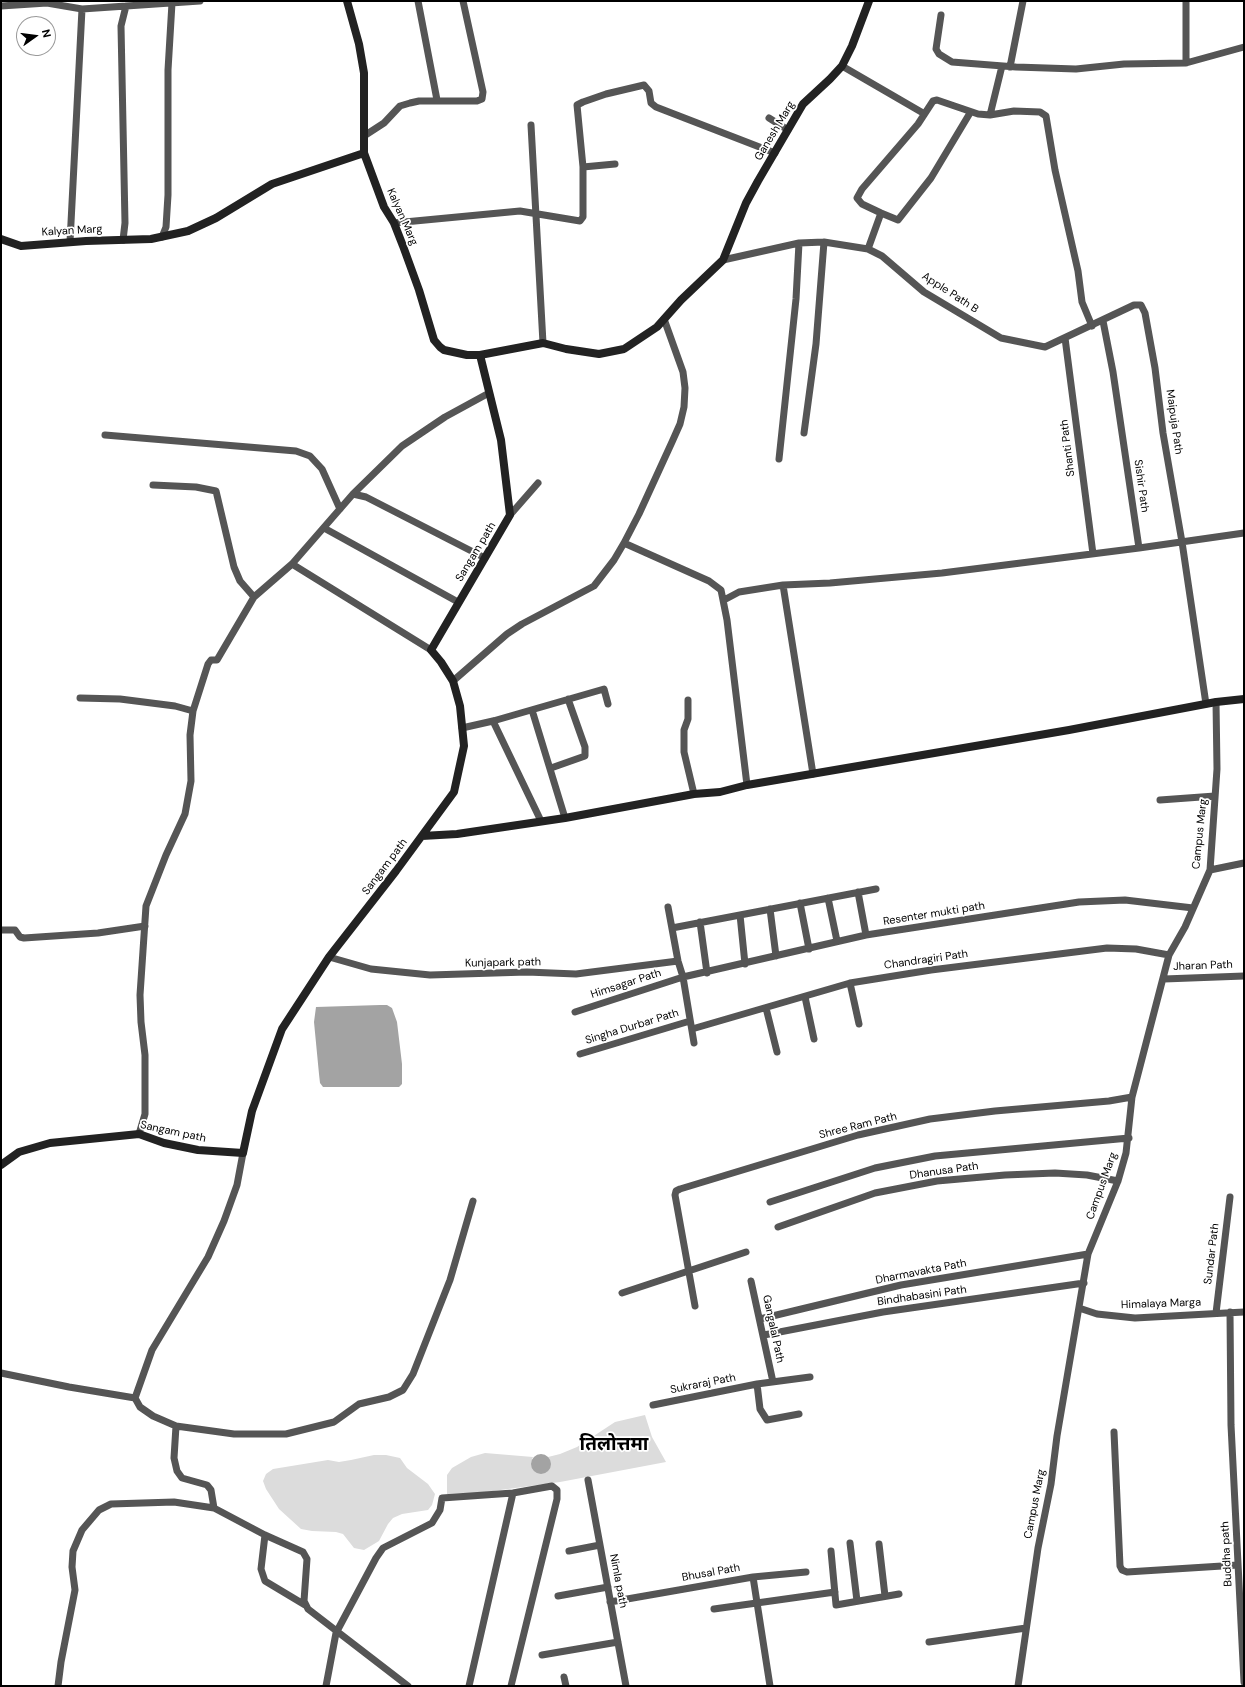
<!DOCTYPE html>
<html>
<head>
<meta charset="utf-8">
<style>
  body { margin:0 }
  #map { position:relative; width:1245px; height:1687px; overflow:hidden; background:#fff; font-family:"DM Sans",sans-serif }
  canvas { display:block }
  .frame { position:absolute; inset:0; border:2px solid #000; pointer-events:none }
  .north { position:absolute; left:16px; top:16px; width:40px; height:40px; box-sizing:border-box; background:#fff; border:1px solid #999; border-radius:50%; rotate:76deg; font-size:11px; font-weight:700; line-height:16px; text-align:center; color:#000 }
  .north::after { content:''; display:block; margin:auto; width:14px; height:18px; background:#000; clip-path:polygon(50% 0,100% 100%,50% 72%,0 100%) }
</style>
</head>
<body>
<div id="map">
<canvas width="1245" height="1687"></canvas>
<div class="frame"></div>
<div class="north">N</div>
</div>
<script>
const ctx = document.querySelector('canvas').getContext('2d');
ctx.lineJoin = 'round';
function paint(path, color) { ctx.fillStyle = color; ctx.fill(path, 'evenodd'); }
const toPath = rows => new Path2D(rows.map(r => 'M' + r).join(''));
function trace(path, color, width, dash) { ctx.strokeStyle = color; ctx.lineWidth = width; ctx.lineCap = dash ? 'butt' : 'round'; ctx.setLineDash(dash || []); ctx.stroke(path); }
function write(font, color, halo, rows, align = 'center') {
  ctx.font = font + ' "DM Sans","Noto Sans Devanagari",sans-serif'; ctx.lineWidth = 3.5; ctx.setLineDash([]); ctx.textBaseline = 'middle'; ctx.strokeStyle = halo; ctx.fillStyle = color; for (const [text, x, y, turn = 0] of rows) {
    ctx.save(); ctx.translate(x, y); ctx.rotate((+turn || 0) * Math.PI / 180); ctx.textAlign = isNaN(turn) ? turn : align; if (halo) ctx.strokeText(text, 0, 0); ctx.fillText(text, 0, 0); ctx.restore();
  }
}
paint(toPath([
  [645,1415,652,1437,666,1462,560,1482,478,1493,447,1494,447,1475,452,1468,471,1457,485,1453,533,1457,532,1459,546,1472,550,1466,548,1457,560,1454,577,1447,615,1422],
  [374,1455,386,1455,400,1458,407,1468,428,1484,435,1494,432,1505,428,1510,402,1514,393,1518,388,1524,379,1541,364,1550,354,1548,343,1534,336,1532,312,1531,301,1529,279,1509,266,1489,263,1481,266,1474,273,1469,328,1460,339,1462,351,1460]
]), '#dcdcdc');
paint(toPath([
  [380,1005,387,1005,392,1008,397,1022,402,1064,402,1084,399,1087,323,1087,320,1083,319,1074,314,1022,316,1007],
  '531 1464a10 10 0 1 1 20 0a10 10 0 1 1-20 0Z'
]), '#a3a3a3');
trace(toPath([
  [44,1,47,3,82,9,200,1],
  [418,1,437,100],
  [1,6,47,3],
  [941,15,936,49,939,54,952,62,1016,67,1076,69,1124,64,1186,63,1244,47],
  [1186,63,1186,1],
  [842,66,923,113],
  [1010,67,1023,1],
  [970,113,931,178,898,220,881,213,862,204,857,198,862,189,918,124,933,101,937,100,978,114,990,115,1014,111,1040,112,1046,116,1055,170,1078,271,1082,302,1092,326],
  [990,115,1002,66],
  [769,118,788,130],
  [531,125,543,343],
  [364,136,384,123,400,106,410,103,419,101,477,101,482,99,483,92,463,1],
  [583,167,577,105,583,102,606,94,644,85,649,91,651,103,656,107,775,153],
  [394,223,520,211,580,221,583,217,583,167,615,164],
  [162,237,166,227,168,195,168,70,172,3],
  [123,240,125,223,121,26,126,6],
  [70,242,82,9],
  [868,249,881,213],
  [723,260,799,243,824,242,868,249,882,256,924,292,1001,338,1045,347,1134,305,1141,305,1145,313,1155,368,1163,433,1182,542,1206,704],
  [1103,321,1113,372,1139,548,1244,533],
  [1065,338,1093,554],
  [804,433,816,344,824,242],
  [105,435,296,451,310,456,322,469,340,509],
  [779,459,796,299,799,243],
  [153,485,196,487,216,491,234,567,240,581,254,597],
  [353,494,366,497,485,558],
  [510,515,538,483],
  [324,528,458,602],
  [624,543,639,514,672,442,680,424,684,407,685,388,683,372,664,319],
  [292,564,431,650],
  [783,585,813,774],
  [724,600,739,592,783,585,830,583,942,573,1139,548],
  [453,681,507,634,522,624,594,586,614,560,624,543,709,581,721,590,727,620,747,785],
  [80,698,120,699,175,706,193,711],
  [688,700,688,719,684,730,684,752,694,794],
  [532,710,565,818],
  [493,721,541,821],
  [462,728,493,721,604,689,608,704],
  [551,768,585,756,585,747,568,699],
  [1160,800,1215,796],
  [1210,870,1244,863],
  [858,892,866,935],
  [828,898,837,941],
  [800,903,809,949],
  [668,907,678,961,683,977,694,1043],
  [770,909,776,956],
  [740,915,745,964],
  [700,922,707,973],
  [672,928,876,889],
  [1,930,15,930,20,937,24,938,98,933,145,926],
  [329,957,371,969,430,975,527,972,576,974,678,961],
  [1164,979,1244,976],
  [850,983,859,1024],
  [805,997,814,1039],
  [766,1008,777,1052],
  [575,1012,683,977,866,935,1079,902,1125,900,1193,908],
  [692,1029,850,983,931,970,1107,948,1136,949,1169,955],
  [580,1054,690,1021],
  [139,1134,145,1114,145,1055,141,1022,140,995,146,906,166,855,185,814,191,781,190,735,193,711,208,664,211,660,217,660,254,597,292,564,353,494,402,446,445,417,489,393],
  [770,1202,875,1168,935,1156,1129,1138],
  [778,1227,875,1193,937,1181,1005,1175,1055,1173,1087,1175,1118,1181],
  [751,1281,773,1382],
  [622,1293,746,1252],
  [695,1306,675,1195,676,1191,680,1189,858,1135,930,1119,995,1111,1109,1101,1132,1097],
  [1079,1308,1097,1314,1135,1318,1244,1312],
  [1230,1312,1231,1425,1244,1682],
  [1216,1313,1230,1197],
  [760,1319,901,1285,1088,1254],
  [764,1335,883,1312,1084,1283],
  [1,1373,69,1387,135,1398],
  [757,1384,760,1409,767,1420,799,1414],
  [653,1405,757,1384,810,1377],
  [176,1426,234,1434,286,1434,334,1422,359,1404,389,1397,403,1390,413,1374,450,1280,473,1201],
  [1114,1432,1120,1566,1122,1570,1127,1572,1238,1565],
  [588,1480,626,1686],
  [214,1508,211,1490,207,1485,182,1478,177,1471,174,1458,176,1426,153,1416,140,1407,135,1398,152,1350,208,1257,224,1221,237,1185,243,1153],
  [265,1535,261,1569,265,1581,305,1605],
  [850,1543,857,1601],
  [879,1544,885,1596],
  [569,1551,600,1545],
  [831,1551,836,1605,899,1594],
  [753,1577,806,1572],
  [558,1596,608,1587],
  [610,1602,753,1577,770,1686],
  [714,1609,835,1592],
  [929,1642,1026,1628],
  [542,1655,618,1642],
  [564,1677,566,1686],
  [58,1686,61,1662,75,1590,72,1567,73,1551,82,1530,99,1510,111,1504,174,1502,214,1508,265,1535,303,1552,307,1559,304,1601,308,1609,408,1686],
  [326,1686,336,1633,376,1558,383,1548,432,1523,440,1510,442,1498,513,1493,552,1486,557,1490,557,1499,511,1686],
  [469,1686,513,1493],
  [1018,1686,1038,1548,1051,1484,1057,1436,1088,1254,1118,1181,1126,1153,1132,1097,1169,955,1185,927,1210,870,1217,769,1216,702]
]), '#555', 7);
trace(toPath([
  [347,1,359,44,364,73,364,153],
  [1,239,21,246,86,241,151,239,188,231,216,218,272,184,364,153,384,207,394,223,403,246,419,290,434,340,440,347,444,350,467,355,480,355,543,343,566,349,599,354,624,349,657,327,681,300,723,260,746,203,758,181,803,104,830,79,842,66,852,46,869,1],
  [422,836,457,834,565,818,694,794,720,792,747,785,1069,730,1216,702,1244,699],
  [1,1165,19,1152,50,1143,139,1134,164,1143,198,1150,243,1153,252,1111,282,1029,329,957,396,871,454,792,464,746,460,706,453,681,441,662,431,650,510,515,501,440,480,355]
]), '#222', 8);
write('11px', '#000', '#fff', [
  ["Ganesh Marg",775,131,-59],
  ["Kalyan Marg",402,217,66],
  ["Kalyan Marg",72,231,-3],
  ["Apple Path B",950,293,33],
  ["Maipuja Path",1174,422,82],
  ["Shanti Path",1068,448,-97],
  ["Sishir Path",1141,486,82],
  ["Sangam path",476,552,-59],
  ["Campus Marg",1200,834,-84],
  ["Sangam path",385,867,-53],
  ["Resenter mukti path",934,914,-9],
  ["Chandragiri Path",926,960,-8],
  ["Kunjapark path",503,963,-1],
  ["Jharan Path",1203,966,-2],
  ["Himsagar Path",626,984,-18],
  ["Singha Durbar Path",632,1027,-17],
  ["Shree Ram Path",858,1126,-14],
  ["Sangam path",173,1132,12],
  ["Dhanusa Path",944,1171,-8],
  ["Campus Marg",1102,1186,-70],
  ["Sundar Path",1212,1254,-83],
  ["Dharmavakta Path",921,1272,-11],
  ["Bindhabasini Path",922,1296,-8],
  ["Himalaya Marga",1161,1304,-2],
  ["Gangalal Path",773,1329,78],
  ["Sukraraj Path",703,1384,-11],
  ["Campus Marg",1035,1504,-79],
  ["Buddha path",1227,1554,-93],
  ["Bhusal Path",711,1573,-10],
  ["Nimla path",618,1581,79]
]);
write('bold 19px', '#000', '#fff', [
  ["तिलोत्तमा",614,1445]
]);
</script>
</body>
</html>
